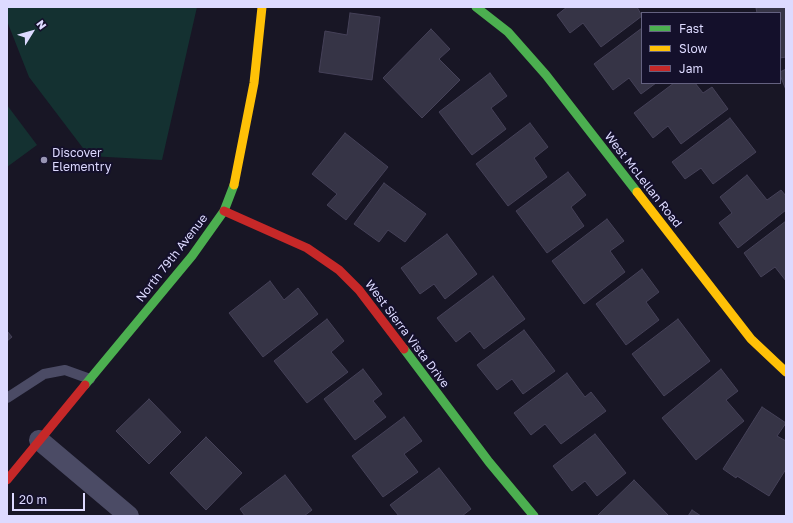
<!DOCTYPE html>
<html>
<head>
<meta charset="utf-8">
<style>
  body { margin:0 }
  #map { position:relative; width:793px; height:523px; overflow:hidden; background:#181625; font-family:"Golos Text",sans-serif }
  canvas { display:block }
  .frame { position:absolute; inset:0; border:8px solid #dddaff; pointer-events:none }
  .legend { position:absolute; left:641px; top:12px; width:140px; height:72px; box-sizing:border-box; background:#14102b; border:1px solid #646180; margin:0; padding:5px 7px; list-style:none; font-size:12px; color:#dddaff }
  .legend li { display:flex; align-items:center; gap:8px; height:20px }
  .legend b { width:20px; border:1px solid #646180 }
  .north { position:absolute; left:12px; top:12px; width:40px; height:40px; -webkit-text-stroke:3px #14102b; paint-order:stroke; rotate:53deg; font-size:11px; font-weight:700; line-height:16px; text-align:center; color:#dddaff }
  .north::after { content:''; display:block; margin:auto; width:14px; height:18px; background:#dddaff; clip-path:polygon(50% 0,100% 100%,50% 72%,0 100%) }
  .scale { position:absolute; left:12px; top:493px; width:73px; height:18px; box-sizing:border-box; border:2px solid #dddaff; border-top:0; padding-left:5px; font-size:12px; line-height:14px; white-space:nowrap; color:#dddaff; -webkit-text-stroke:3px #14102b; paint-order:stroke }
</style>
</head>
<body>
<div id="map">
<canvas width="793" height="523"></canvas>
<div class="frame"></div>
<ul class="legend">
<li><b style="height:5px;background:#4caf50"></b>Fast</li>
<li><b style="height:5px;background:#ffc107"></b>Slow</li>
<li><b style="height:5px;background:#c62828"></b>Jam</li>
</ul>
<div class="north">N</div>
<div class="scale">20 m</div>
</div>
<script>
const ctx = document.querySelector('canvas').getContext('2d');
ctx.lineJoin = 'round';
function paint(path, color) { ctx.fillStyle = color; ctx.fill(path, 'evenodd'); }
const toPath = rows => new Path2D(rows.map(r => 'M' + r).join(''));
function trace(path, color, width, dash) { ctx.strokeStyle = color; ctx.lineWidth = width; ctx.lineCap = dash ? 'butt' : 'round'; ctx.setLineDash(dash || []); ctx.stroke(path); }
function write(font, color, halo, rows, align = 'center') {
  ctx.font = font + ' "Golos Text",sans-serif'; ctx.lineWidth = 4; ctx.setLineDash([]); ctx.textBaseline = 'middle'; ctx.strokeStyle = halo; ctx.fillStyle = color; for (const [text, x, y, turn = 0] of rows) {
    ctx.save(); ctx.translate(x, y); ctx.rotate((+turn || 0) * Math.PI / 180); ctx.textAlign = isNaN(turn) ? turn : align; if (halo) ctx.strokeText(text, 0, 0); ctx.fillText(text, 0, 0); ctx.restore();
  }
}
paint(toPath([
  [7,7,197,7,162,160,89,156,29,77,7,21],
  [7,105,37,145,7,167]
]), '#143131');
const building = toPath([
  [567,7,637,7,642,16,601,47,583,23,570,33,557,15,567,7],
  [761,7,786,7,786,57,780,58,780,13,757,13,756,8,761,7],
  [350,13,380,17,372,80,319,72,325,31,347,35,350,13],
  [642,28,642,83,656,83,641,94,629,78,613,90,594,64,642,28],
  [431,29,450,49,439,59,460,80,422,118,383,78,431,29],
  [786,69,786,90,780,75,780,72,786,69],
  [490,73,507,96,491,108,506,129,472,155,439,112,490,73],
  [674,83,695,83,703,93,712,87,728,109,681,144,668,126,653,138,634,113,674,83],
  [730,118,756,152,713,184,701,168,685,179,672,162,730,118],
  [530,123,548,147,534,158,547,177,508,206,476,164,530,123],
  [345,133,388,167,346,220,327,205,337,194,312,174,345,133],
  [568,172,586,195,571,207,584,226,547,253,516,211,568,172],
  [747,175,767,200,781,190,786,196,786,210,738,248,719,223,732,213,720,197,747,175],
  [384,183,426,214,405,242,388,230,379,242,354,224,384,183],
  [607,219,624,241,610,251,625,272,584,304,552,261,607,219],
  [786,221,786,281,775,267,761,277,744,253,786,221],
  [447,234,477,274,445,299,434,284,420,294,401,268,447,234],
  [642,269,659,292,646,302,659,320,626,345,596,304,642,269],
  [493,276,525,319,484,349,470,331,456,342,437,318,493,276],
  [270,281,284,300,298,288,318,314,263,357,229,313,270,281],
  [327,319,344,341,331,352,348,372,307,403,274,361,327,319],
  [678,319,710,361,664,396,632,354,678,319],
  [524,330,555,371,523,394,512,379,497,390,477,365,524,330],
  [7,331,12,337,7,341,7,331],
  [363,369,382,394,373,401,386,417,355,440,324,399,363,369],
  [721,369,738,391,726,400,744,421,696,460,662,418,721,369],
  [567,373,585,397,591,392,606,411,561,444,545,424,531,435,514,413,567,373],
  [149,399,181,432,149,464,116,431,149,399],
  [762,407,786,423,777,436,786,441,786,469,769,496,737,476,736,478,723,469,762,407],
  [404,417,422,441,404,454,418,472,383,497,352,456,404,417],
  [595,434,626,473,597,496,585,481,572,491,553,466,595,434],
  [206,437,242,473,206,510,170,473,206,437],
  [439,468,471,509,462,516,399,516,390,505,439,468],
  [285,475,312,510,304,516,245,516,240,509,285,475],
  [634,480,669,516,597,516,634,480],
  [692,510,701,516,688,516,692,510]
]);
paint(building, '#363446');
trace(building, '#454158', 1);
trace(toPath([
  [7,398,44,374,65,370,90,379]
]), '#4b4b65', 10);
trace(toPath([
  [39,440,129,516]
]), '#4b4b65', 20);
trace(toPath([
  [476,7,508,32,546,75,637,192],
  [404,349,489,462,534,516],
  [85,385,192,256,224,211,234,185]
]), '#4caf50', 9);
trace(toPath([
  [234,185,254,83,262,7],
  [637,192,751,339,786,372]
]), '#ffc107', 9);
trace(toPath([
  [224,211,307,248,339,270,359,290,404,349],
  [7,480,85,385]
]), '#c62828', 9);
for (const [x, y, r, color] of [
  [44,160,4,"#9895b3"]
]) { const dot = new Path2D(); dot.arc(x, y, r, 0, 2 * Math.PI); ctx.fillStyle = color; ctx.fill(dot); trace(dot, '#14102b', 1.5); }
write('12px', '#dddaff', '#14102b', [
  ["Discover",52,153],
  ["Elementry",52,167]
], 'left');
write('12px', '#dddaff', '#14102b', [
  ["West McLellan Road",643,180,52],
  ["North 79th Avenue",172,258,-52],
  ["West Sierra Vista Drive",407,334,53]
]);
</script>
</body>
</html>
